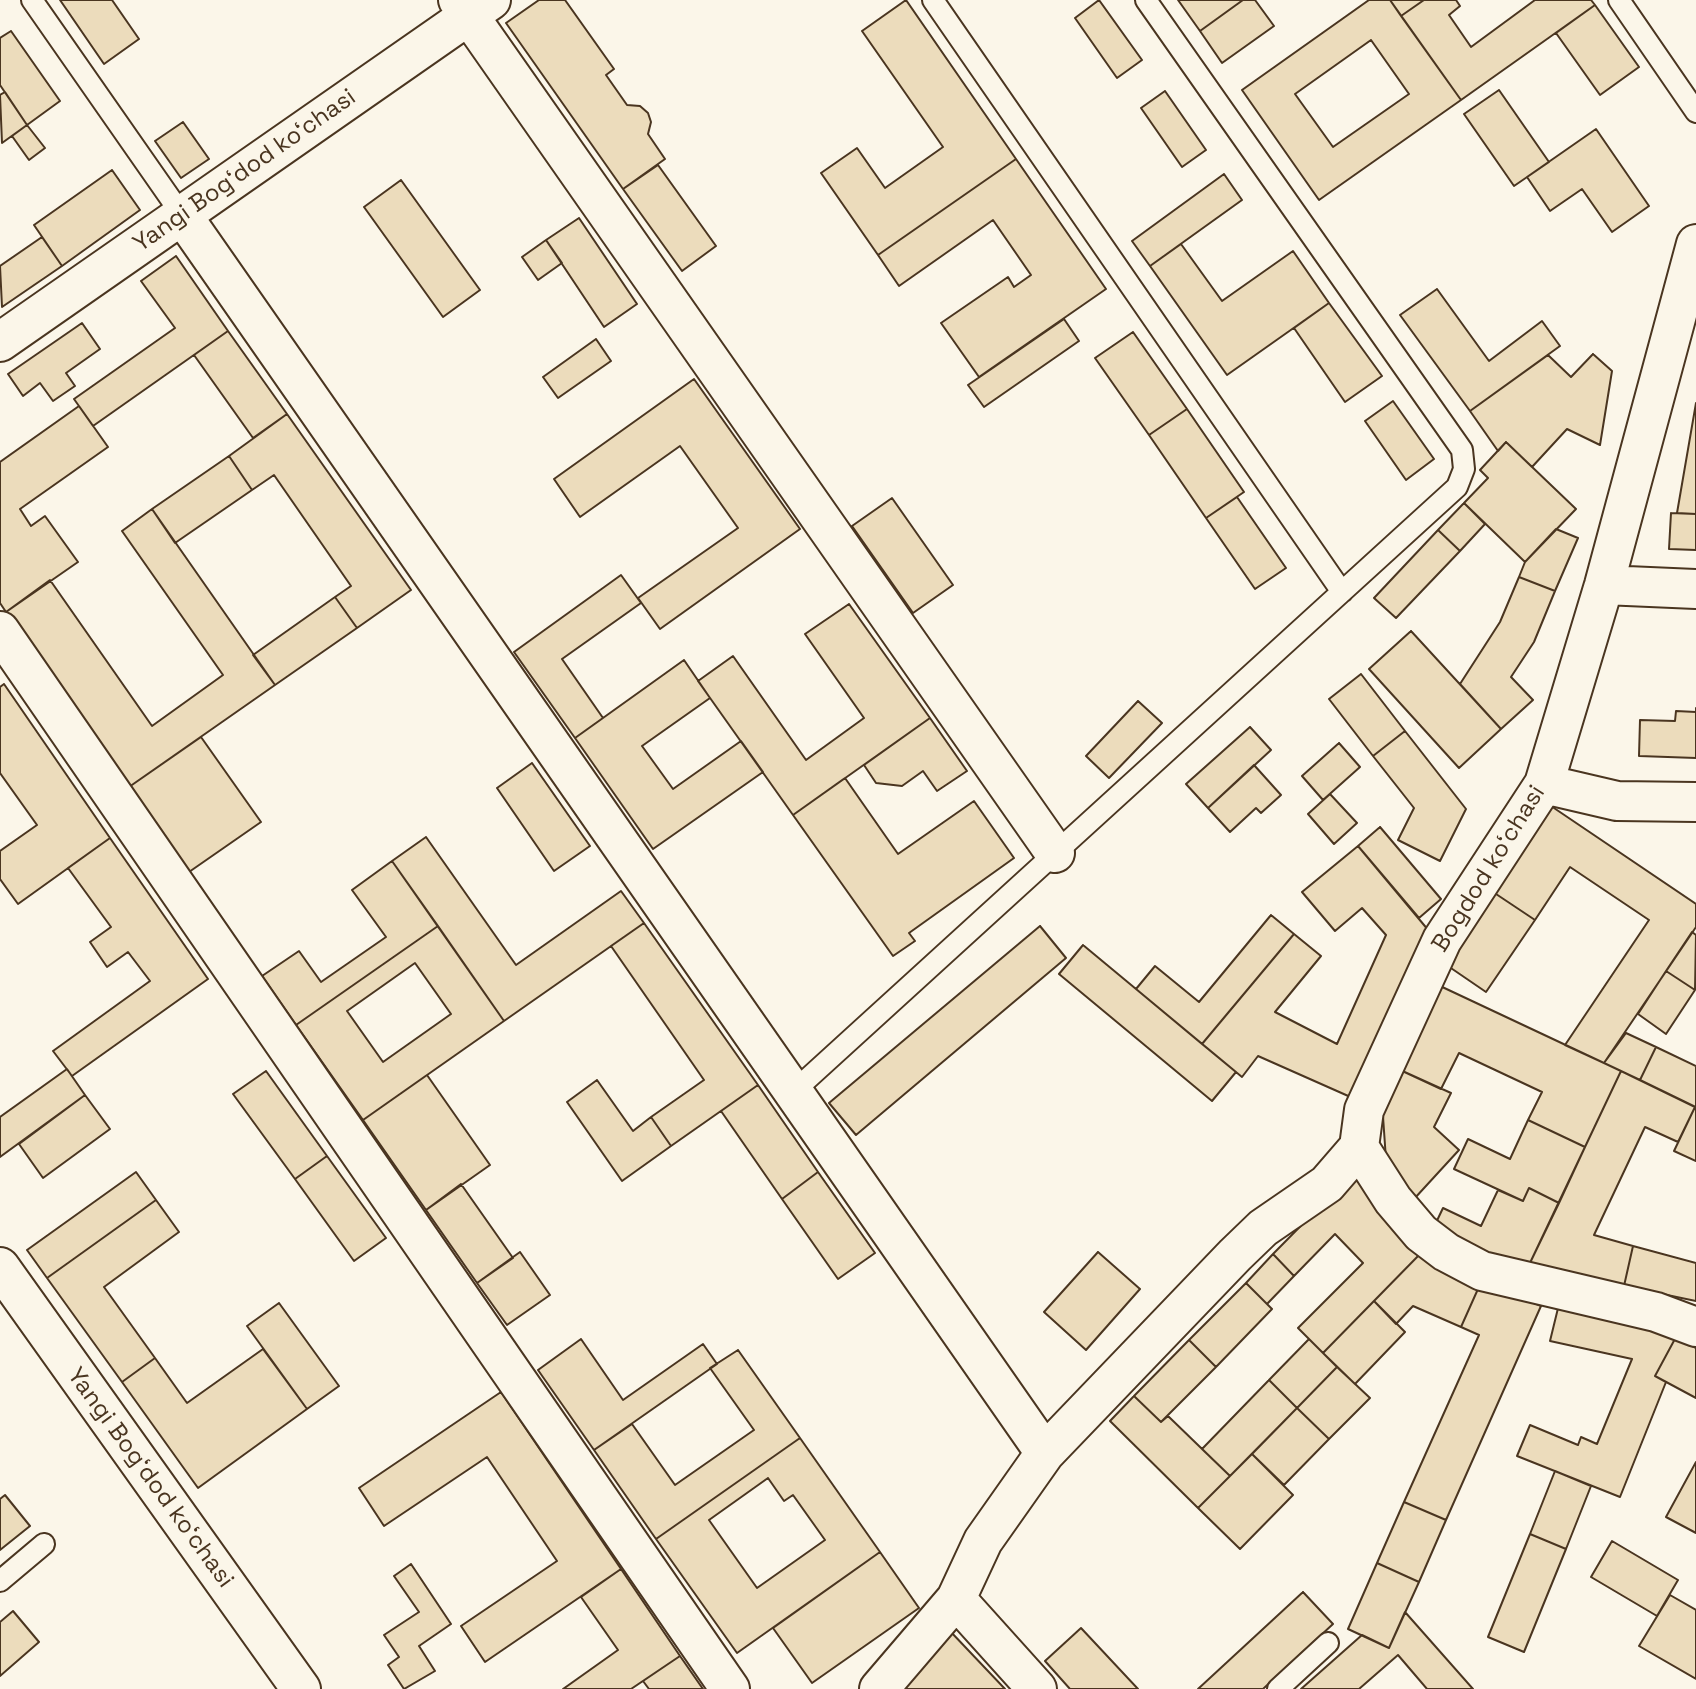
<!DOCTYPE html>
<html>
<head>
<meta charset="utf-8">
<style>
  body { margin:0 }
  canvas { display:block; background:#fbf6e9 }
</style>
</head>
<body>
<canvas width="1696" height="1689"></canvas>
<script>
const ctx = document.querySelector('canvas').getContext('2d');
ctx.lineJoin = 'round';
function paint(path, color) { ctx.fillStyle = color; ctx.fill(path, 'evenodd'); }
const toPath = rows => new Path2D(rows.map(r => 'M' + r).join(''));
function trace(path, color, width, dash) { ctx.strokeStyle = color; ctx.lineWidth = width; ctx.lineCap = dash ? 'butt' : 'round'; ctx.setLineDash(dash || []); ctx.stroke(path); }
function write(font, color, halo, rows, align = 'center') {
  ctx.font = font + ' "Space Grotesk",sans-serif'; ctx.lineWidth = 6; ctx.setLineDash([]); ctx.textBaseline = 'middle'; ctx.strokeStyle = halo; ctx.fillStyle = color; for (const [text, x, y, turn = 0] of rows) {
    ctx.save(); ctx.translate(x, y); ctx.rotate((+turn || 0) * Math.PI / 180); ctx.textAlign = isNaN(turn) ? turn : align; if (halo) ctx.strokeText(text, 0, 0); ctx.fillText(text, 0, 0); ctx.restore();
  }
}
const building = toPath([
  [60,0,112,0,139,39,104,64,60,0],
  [539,0,565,0,614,69,606,75,627,105,640,106,648,113,651,122,648,134,665,159,623,189,506,23,539,0],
  [906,0,1016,159,878,255,821,173,857,148,885,188,943,147,862,31,906,0],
  [1099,0,1142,60,1117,78,1075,18,1099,0],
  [1178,0,1243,0,1200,31,1178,0],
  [1243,0,1255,0,1274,26,1222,63,1200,31,1243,0],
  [1369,0,1390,0,1461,100,1319,200,1242,90,1369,0],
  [1371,40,1409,94,1333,147,1295,94,1371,40],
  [1390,0,1424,0,1401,16,1390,0],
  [1424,0,1456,0,1460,6,1449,15,1471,47,1535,0,1591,0,1595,5,1461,100,1401,16,1424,0],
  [1595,5,1639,67,1600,95,1556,33,1595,5],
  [11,31,60,101,27,125,0,85,0,38,11,31],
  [1499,90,1549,162,1514,186,1464,114,1499,90],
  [1165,91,1206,150,1182,167,1141,108,1165,91],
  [5,92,27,125,2,143,0,95,5,92],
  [183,122,209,159,181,178,155,141,183,122],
  [27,125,45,148,29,160,12,136,27,125],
  [1596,129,1649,206,1612,232,1582,189,1550,211,1527,177,1596,129],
  [1016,159,1106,289,979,377,941,323,1008,277,1014,287,1031,275,993,220,899,286,878,255,1016,159],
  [658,165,716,246,682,271,623,189,658,165],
  [112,170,140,210,62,266,34,225,112,170],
  [1224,174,1242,200,1150,266,1132,241,1224,174],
  [401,180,480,290,443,317,364,207,401,180],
  [579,218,637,304,604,327,546,240,579,218],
  [42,237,62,266,2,307,0,266,42,237],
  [546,240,562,263,538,280,522,257,546,240],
  [1181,244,1222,301,1293,251,1329,303,1227,375,1150,266,1181,244],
  [176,256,228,331,93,426,74,399,175,328,141,281,176,256],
  [1437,289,1489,361,1542,321,1560,346,1470,411,1400,315,1437,289],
  [1329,303,1382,376,1345,402,1294,328,1329,303],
  [1064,319,1079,341,984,407,968,385,1064,319],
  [82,323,100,349,66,373,75,386,53,401,40,383,23,396,8,374,82,323],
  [228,331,287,414,253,438,194,355,228,331],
  [1133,332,1187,409,1149,435,1095,358,1133,332],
  [596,339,611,361,558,398,543,377,596,339],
  [1593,354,1612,371,1600,445,1567,429,1532,467,1506,442,1498,451,1470,411,1548,355,1571,377,1593,354],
  [694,379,800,529,660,629,638,598,738,528,680,446,580,517,554,479,694,379],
  [1393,401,1434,459,1406,480,1365,421,1393,401],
  [1696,403,1696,514,1677,513,1696,403],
  [79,406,108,447,20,509,31,526,45,516,78,562,6,612,0,603,0,462,79,406],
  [1187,409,1244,492,1206,518,1149,435,1187,409],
  [287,414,411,590,357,628,335,597,351,586,274,475,252,490,229,456,287,414],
  [1506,442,1576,509,1525,562,1464,503,1488,478,1480,470,1506,442],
  [229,456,252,490,175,543,152,509,229,456],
  [1237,497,1286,568,1255,589,1206,518,1237,497],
  [892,498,953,585,913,613,852,526,892,498],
  [1464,503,1485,524,1460,551,1438,530,1464,503],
  [152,509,275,685,129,787,6,612,50,580,152,726,223,675,122,531,152,509],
  [1671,513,1696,514,1696,550,1669,549,1671,513],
  [1556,529,1578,538,1555,591,1519,577,1525,562,1556,529],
  [1438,530,1460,551,1396,618,1374,598,1438,530],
  [621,575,641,603,562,659,603,718,575,738,514,652,621,575],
  [1519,577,1555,591,1534,642,1511,677,1533,700,1501,729,1460,684,1500,622,1519,577],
  [335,597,357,628,275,685,253,655,335,597],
  [849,604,930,718,793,815,698,681,733,656,806,760,864,718,805,634,849,604],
  [1411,631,1501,729,1459,768,1369,669,1411,631],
  [684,660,710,698,642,746,673,789,741,741,763,772,653,849,575,738,684,660],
  [1361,674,1405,731,1373,756,1329,699,1361,674],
  [4,684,110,838,18,904,0,879,0,851,37,825,0,773,0,687,4,684],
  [1138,701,1162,723,1109,778,1086,756,1138,701],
  [1696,708,1696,758,1639,756,1640,720,1675,721,1676,711,1696,712,1696,708],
  [930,718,967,771,937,791,923,771,902,786,876,783,864,765,930,718],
  [1250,727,1271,750,1208,808,1186,784,1250,727],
  [1405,731,1466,809,1440,861,1398,840,1414,808,1373,756,1405,731],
  [201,737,261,822,189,872,129,787,201,737],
  [1339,743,1360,767,1323,800,1302,776,1339,743],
  [532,763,590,846,554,871,497,788,532,763],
  [1254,765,1281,795,1261,813,1256,808,1230,832,1208,808,1254,765],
  [845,778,898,854,974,801,1014,858,909,933,915,941,893,956,793,815,845,778],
  [1330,794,1357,823,1334,844,1308,814,1330,794],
  [1551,806,1696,904,1696,927,1604,1063,1565,1045,1649,920,1570,867,1535,920,1493,892,1551,806],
  [1380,827,1441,899,1419,918,1358,846,1380,827],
  [426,837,516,965,621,891,644,923,504,1021,392,861,426,837],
  [110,838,208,979,72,1076,53,1051,150,981,128,952,107,967,90,942,111,927,68,868,110,838],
  [1358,846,1429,931,1355,1099,1258,1056,1242,1077,1202,1044,1294,934,1321,956,1275,1012,1337,1044,1386,935,1362,908,1335,931,1302,892,1358,846],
  [392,861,438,926,296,1025,262,976,299,951,321,982,386,937,352,890,392,861],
  [1493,892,1535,920,1486,992,1445,964,1493,892],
  [1271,915,1294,934,1202,1044,1136,989,1155,966,1199,1002,1271,915],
  [644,923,758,1085,671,1146,651,1117,704,1080,611,946,644,923],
  [438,926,504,1021,363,1120,296,1025,438,926],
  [415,963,451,1014,383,1062,347,1011,415,963],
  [1040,926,1066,958,856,1135,829,1103,1040,926],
  [1692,932,1696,935,1695,990,1666,971,1692,932],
  [1083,945,1236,1072,1212,1101,1059,974,1083,945],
  [1666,971,1695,990,1666,1034,1638,1014,1666,971],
  [1438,985,1621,1071,1585,1147,1528,1120,1542,1092,1459,1053,1441,1089,1398,1069,1438,985],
  [1626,1033,1656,1047,1640,1080,1604,1063,1626,1033],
  [1656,1047,1696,1066,1696,1107,1640,1080,1656,1047],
  [67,1069,85,1095,0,1157,0,1117,67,1069],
  [1398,1069,1451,1093,1434,1127,1459,1150,1414,1199,1387,1174,1382,1102,1398,1069],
  [266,1071,327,1156,295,1179,233,1094,266,1071],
  [1621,1071,1695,1107,1678,1142,1645,1127,1594,1235,1633,1246,1624,1286,1529,1265,1621,1071],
  [427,1075,490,1165,426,1210,363,1120,427,1075],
  [597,1080,633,1131,651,1117,671,1146,622,1181,567,1102,597,1080],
  [758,1085,818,1172,782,1199,721,1111,758,1085],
  [85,1095,110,1129,43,1178,19,1144,85,1095],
  [1695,1107,1696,1107,1696,1161,1674,1151,1695,1107],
  [1528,1120,1585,1147,1559,1203,1529,1188,1523,1201,1454,1169,1468,1139,1510,1159,1528,1120],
  [327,1156,386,1238,354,1261,295,1179,327,1156],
  [1356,1170,1421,1253,1323,1353,1298,1328,1363,1263,1335,1234,1294,1276,1273,1254,1356,1170],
  [136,1172,156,1200,47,1278,27,1250,136,1172],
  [818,1172,875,1253,838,1279,782,1199,818,1172],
  [461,1184,513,1258,477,1283,426,1210,461,1184],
  [1529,1188,1559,1203,1529,1265,1478,1260,1433,1229,1443,1208,1481,1226,1498,1190,1523,1201,1529,1188],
  [156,1200,179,1232,104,1287,155,1358,122,1382,47,1278,156,1200],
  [1633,1246,1696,1263,1696,1301,1624,1286,1633,1246],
  [520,1252,550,1295,507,1325,477,1283,520,1252],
  [1098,1252,1140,1289,1086,1350,1044,1312,1098,1252],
  [1421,1253,1482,1280,1461,1327,1413,1306,1396,1324,1374,1301,1421,1253],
  [1273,1254,1294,1276,1267,1304,1246,1283,1273,1254],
  [1482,1280,1541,1306,1446,1520,1404,1502,1479,1335,1461,1327,1482,1280],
  [1246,1283,1272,1309,1216,1367,1189,1340,1246,1283],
  [1560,1300,1676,1337,1655,1376,1666,1382,1620,1497,1517,1456,1530,1425,1578,1445,1581,1437,1597,1444,1632,1359,1550,1341,1560,1300],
  [1374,1301,1405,1332,1355,1384,1323,1353,1374,1301],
  [279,1303,339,1386,307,1409,247,1326,279,1303],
  [1676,1337,1696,1348,1696,1398,1655,1376,1676,1337],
  [581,1339,623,1400,703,1344,717,1364,594,1450,538,1370,581,1339],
  [1309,1339,1337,1367,1297,1408,1269,1380,1309,1339],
  [1189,1340,1216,1367,1161,1422,1134,1396,1189,1340],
  [263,1349,307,1409,198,1488,122,1382,155,1358,187,1403,263,1349],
  [738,1350,800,1438,656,1539,594,1450,632,1424,675,1485,754,1430,710,1368,738,1350],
  [1337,1367,1370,1398,1329,1439,1297,1408,1337,1367],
  [1269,1380,1297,1408,1230,1476,1202,1449,1269,1380],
  [501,1392,621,1569,485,1662,461,1626,557,1561,487,1457,384,1526,359,1488,501,1392],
  [1134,1396,1161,1422,1168,1416,1230,1476,1198,1508,1110,1421,1134,1396],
  [1297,1408,1329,1439,1284,1485,1252,1454,1297,1408],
  [800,1438,880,1552,737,1653,656,1539,800,1438],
  [768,1478,784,1501,793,1495,825,1540,757,1588,709,1520,768,1478],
  [1252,1454,1293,1495,1240,1549,1198,1508,1252,1454],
  [1696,1462,1696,1533,1666,1517,1696,1462],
  [1555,1471,1591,1486,1566,1549,1530,1534,1555,1471],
  [5,1495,30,1526,0,1550,0,1499,5,1495],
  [1404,1502,1446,1520,1419,1582,1377,1563,1404,1502],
  [1530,1534,1566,1549,1524,1652,1488,1637,1530,1534],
  [1612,1541,1678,1580,1657,1616,1591,1577,1612,1541],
  [880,1552,919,1608,812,1683,773,1628,880,1552],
  [1377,1563,1419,1582,1389,1648,1348,1629,1377,1563],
  [411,1564,451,1624,419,1646,435,1671,404,1689,388,1665,399,1657,384,1635,419,1612,394,1576,411,1564],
  [621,1569,680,1656,631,1689,563,1689,618,1650,581,1597,621,1569],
  [1303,1592,1333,1624,1263,1689,1198,1689,1303,1592],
  [1670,1595,1696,1610,1696,1679,1639,1646,1670,1595],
  [13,1611,39,1642,0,1676,0,1622,13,1611],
  [1405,1612,1473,1689,1427,1689,1398,1655,1359,1689,1301,1689,1362,1635,1389,1648,1405,1612],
  [1081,1628,1138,1689,1070,1689,1045,1661,1081,1628],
  [950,1631,1005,1689,898,1689,950,1631],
  [680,1656,703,1689,649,1689,643,1681,680,1656]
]);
paint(building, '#ecdcbc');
trace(building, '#4a3520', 2);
const lane = toPath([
  [32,0,182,215],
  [933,0,1342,592],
  [1619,0,1696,112],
  [793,1092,1457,487,1464,469,1462,450,1146,0],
  [0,1581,44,1544],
  [1278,1689,1328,1643]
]);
const street = toPath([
  [458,0,1055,853],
  [182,215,1045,1453],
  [1696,244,1604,585,1544,784,1442,940,1364,1110,1359,1147,1393,1200,1421,1233,1446,1252,1482,1271,1656,1312,1696,1327],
  [0,342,491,0],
  [1604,585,1696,589],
  [0,631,730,1689],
  [1544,784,1617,801,1696,802],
  [0,1267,301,1689],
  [956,1599,1037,1689],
  [879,1689,956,1599,983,1541,1045,1453,1235,1255,1263,1228,1327,1184,1359,1147]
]);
trace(lane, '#4a3520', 24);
trace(street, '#4a3520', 42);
trace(lane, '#fbf6e9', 20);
trace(street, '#fbf6e9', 38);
write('24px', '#4a3520', '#fbf6e9', [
  ["Yangi Bogʻdod koʻchasi",245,171,-35],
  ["Bogdod koʻchasi",1489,869,-58],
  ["Yangi Bogʻdod koʻchasi",150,1478,54]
]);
</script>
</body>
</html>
